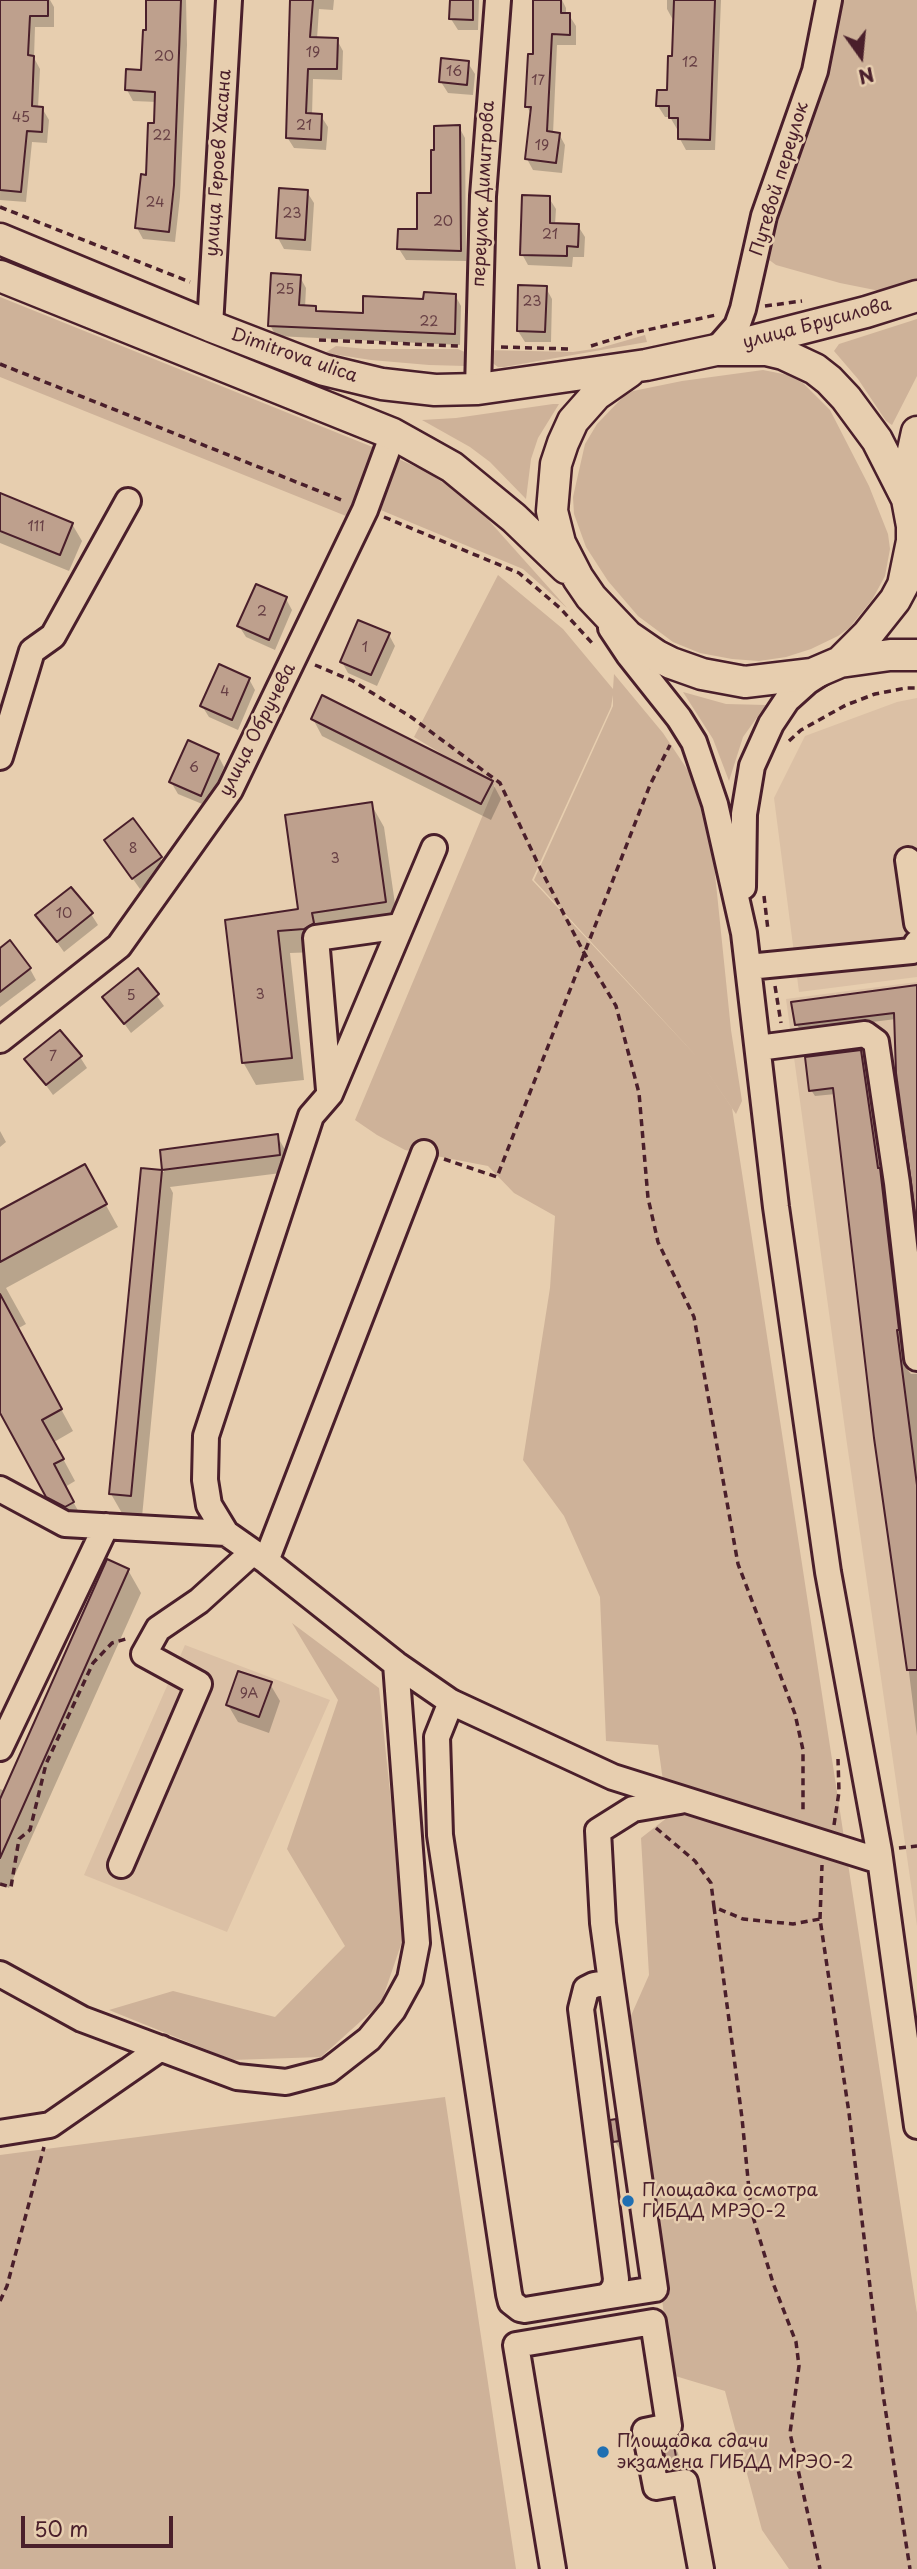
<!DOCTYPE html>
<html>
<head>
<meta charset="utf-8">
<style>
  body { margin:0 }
  #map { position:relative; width:917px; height:2569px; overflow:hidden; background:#e7ceaf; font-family:"Playpen Sans",sans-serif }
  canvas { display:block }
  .north { position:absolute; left:826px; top:21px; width:70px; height:70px; -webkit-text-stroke:5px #e7ceaf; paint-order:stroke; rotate:165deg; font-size:19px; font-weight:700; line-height:28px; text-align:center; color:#4a1f2b }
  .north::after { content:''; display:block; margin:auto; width:24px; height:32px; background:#4a1f2b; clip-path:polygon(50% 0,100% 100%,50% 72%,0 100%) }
  .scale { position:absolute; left:21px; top:2516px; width:152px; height:32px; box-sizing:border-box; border:4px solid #4a1f2b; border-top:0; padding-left:9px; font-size:21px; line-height:24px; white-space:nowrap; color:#4a1f2b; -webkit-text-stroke:5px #e7ceaf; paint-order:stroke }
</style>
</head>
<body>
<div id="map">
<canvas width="917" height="2569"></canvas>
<div class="north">N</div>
<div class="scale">50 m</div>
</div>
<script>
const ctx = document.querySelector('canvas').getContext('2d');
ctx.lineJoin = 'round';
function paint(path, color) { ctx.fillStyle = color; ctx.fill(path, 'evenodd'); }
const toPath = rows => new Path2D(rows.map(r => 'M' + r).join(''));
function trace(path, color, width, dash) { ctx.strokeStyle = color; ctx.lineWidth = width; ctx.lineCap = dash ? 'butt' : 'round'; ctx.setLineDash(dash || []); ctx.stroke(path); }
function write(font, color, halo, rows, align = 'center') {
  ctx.font = font + ' "Playpen Sans",sans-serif'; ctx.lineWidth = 5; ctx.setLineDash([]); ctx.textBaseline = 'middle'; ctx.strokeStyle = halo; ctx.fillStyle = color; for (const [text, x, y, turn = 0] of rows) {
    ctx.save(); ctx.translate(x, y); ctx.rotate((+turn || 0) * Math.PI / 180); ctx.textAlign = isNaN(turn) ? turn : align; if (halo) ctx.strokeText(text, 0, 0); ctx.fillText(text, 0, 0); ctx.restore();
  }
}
paint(toPath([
  [917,698,917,977,799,992,774,798,805,736,897,702],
  [917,982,917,1926,846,1437,786,999],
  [185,1645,330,1700,227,1932,84,1875]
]), '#dbc0a5');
paint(toPath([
  [842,0,917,0,917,279,885,292,840,283,776,265,768,259,775,222,824,82],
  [0,297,380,450,351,518,0,377],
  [917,319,917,376,892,425,886,421,858,379,834,351,839,344],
  [645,335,647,342,504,367,498,367,488,360,486,350,573,352,600,348],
  [336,346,366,349,458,349,469,354,466,366,429,365,371,360,325,353],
  [763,370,788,375,803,383,830,410,869,486,888,534,890,549,885,576,872,600,849,628,838,636,811,649,786,657,759,661,732,659,700,653,673,642,638,616,608,581,586,547,574,514,573,497,585,444,597,424,624,396,633,391,682,381],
  [553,404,559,404,538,438,531,459,526,499,490,462,470,447,422,420,456,418],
  [392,456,427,472,460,494,483,514,567,608,523,569,371,506],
  [498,575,563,629,613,689,614,674,663,733,689,772,697,790,714,864,731,1030,742,1101,736,1114,699,1060,732,1108,917,2313,917,2569,789,2569,762,2530,725,2391,672,2375,626,2027,649,1975,641,1838,668,1817,658,1745,606,1741,600,1597,564,1516,523,1460,550,1288,555,1216,514,1193,488,1166,405,1150,377,1135,355,1120,495,786,414,737],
  [613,695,613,706,534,880,698,1058,532,880,611,707],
  [683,692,726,704,766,705,743,737,729,781,713,739],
  [292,1623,379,1688,405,1933,381,2003,321,2057,232,2060,109,2010,173,1991,275,2017,345,1946,287,1849,338,1700],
  [445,2097,516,2569,0,2569,0,2155]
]), '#ceb299');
paint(toPath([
  [1,0,50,0,54,7,54,27,35,27,34,58,40,69,38,108,42,108,49,120,47,143,32,142,26,202,0,200],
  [148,0,186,0,187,45,180,197,175,242,143,239,137,228,147,177,157,102,133,101,127,90,142,72,148,32],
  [293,0,334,0,333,10,319,9,317,39,337,40,343,51,342,80,313,79,312,115,321,116,328,127,326,150,294,148,287,137],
  [452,0,479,0,478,30,458,30,451,19],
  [535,0,562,0,566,8,566,15,569,15,576,26,576,45,557,45,553,134,559,134,565,145,562,173,533,170,527,159,532,115,527,107,534,56],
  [667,0,721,0,715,150,686,150,680,139,680,129,677,129,670,117,665,117,658,106,669,92,674,58,673,20,667,9],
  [468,63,475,74,473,95,448,93,441,82],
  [459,127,465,138,466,261,406,260,399,249,418,231],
  [307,192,314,203,311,251,284,249,278,238],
  [549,198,556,209,555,225,578,226,585,237,584,257,573,257,572,267,528,265,522,254],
  [300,277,306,288,305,308,315,308,318,313,365,315,455,295,461,306,460,345,276,336,270,325],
  [546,288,552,299,551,342,525,342,518,331],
  [0,494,72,524,82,541,69,571,0,543],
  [286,599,292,610,275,650,246,637,239,626],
  [389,635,395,646,377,686,348,673,342,662],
  [249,679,255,690,238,730,209,717,202,706],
  [313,719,492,782,501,799,491,820,322,736],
  [218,755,224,767,207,806,178,794,171,782],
  [371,804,384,827,398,925,317,952,290,953,304,1080,256,1085,243,1062,227,921,300,911],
  [106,841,160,858,167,869,140,889],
  [91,914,98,925,64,952,38,916],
  [0,950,30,969,36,980,0,1007],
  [138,970,164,1006,131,1033,105,997],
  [917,987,917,1212,896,1019,801,1031,797,1025,794,1004],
  [861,1052,865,1058,880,1171,885,1193,905,1367,911,1374,917,1374,917,1736,836,1094,815,1096,811,1090],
  [80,1057,87,1068,53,1095,27,1059],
  [0,1131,6,1142,0,1147],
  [277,1136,287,1153,289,1172,170,1187,173,1193,142,1517,123,1515,111,1494,143,1170,164,1172,162,1151],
  [97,1189,118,1227,6,1288,26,1324,17,1329,73,1431,54,1442,75,1481,65,1487,86,1525,61,1519,0,1409,0,1212],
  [128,1570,141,1593,9,1888,0,1883,0,1789,5,1791],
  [270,1684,280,1701,269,1733,238,1722,228,1705],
  [615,2121,621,2132,624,2152,621,2152,615,2141],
  [672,2442,678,2453,683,2479,676,2480,669,2469]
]), '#0003');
const building = toPath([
  [0,0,48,0,48,16,30,16,28,55,34,56,32,106,43,107,42,132,27,131,21,192,0,190,0,0],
  [146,0,181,0,174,185,169,232,135,228,141,174,146,175,148,123,154,123,155,92,125,90,126,69,141,70,143,30,146,30,146,0],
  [290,0,313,0,310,37,338,38,337,69,308,69,306,113,322,114,321,140,286,138,290,0],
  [450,0,473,0,473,20,449,19,450,0],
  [533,0,561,0,561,13,570,13,570,35,552,34,547,131,560,133,556,163,525,159,531,107,525,107,528,54,533,54,533,0],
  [674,0,715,0,710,140,678,139,678,118,669,118,669,106,656,106,657,90,667,90,668,56,672,56,674,0],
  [441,58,469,61,467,85,439,82,441,58],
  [460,125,461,251,397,249,398,229,417,229,417,193,431,193,431,150,434,150,434,126,460,125],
  [279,188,308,190,305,240,276,238,279,188],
  [522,195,550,196,550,223,579,224,578,247,567,246,567,256,520,255,522,195],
  [271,273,301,275,299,305,316,306,316,311,363,313,363,296,423,299,424,292,456,294,455,334,268,326,271,273],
  [518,285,547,286,545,332,517,331,518,285],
  [0,493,73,523,60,555,0,531,0,493],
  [256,584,287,597,269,640,237,626,256,584],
  [358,620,390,633,371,675,340,662,358,620],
  [219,664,250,678,232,720,200,706,219,664],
  [322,695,493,781,481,804,311,719,322,695],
  [188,740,219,754,201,796,169,782,188,740],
  [372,802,386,902,312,913,314,923,304,929,278,931,292,1058,242,1063,225,920,298,909,285,815,372,802],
  [133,818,162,857,132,879,104,840,133,818],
  [71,887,93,913,57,942,35,915,71,887],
  [10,940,31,968,0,992,0,948,10,940],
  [138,968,159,994,124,1024,102,997,138,968],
  [917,985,917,1227,896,1073,894,1013,795,1025,791,1002,917,985],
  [60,1030,82,1056,46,1085,24,1059,60,1030],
  [861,1050,878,1168,880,1168,882,1185,899,1330,897,1330,917,1485,917,1670,907,1670,874,1438,833,1088,809,1091,805,1057,861,1050],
  [278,1134,280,1155,162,1170,160,1150,278,1134],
  [85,1164,107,1204,0,1262,0,1210,85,1164],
  [141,1168,162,1170,131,1496,109,1494,141,1168],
  [0,1294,62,1409,42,1420,64,1459,54,1464,74,1502,65,1507,46,1497,0,1413,0,1294],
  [107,1559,129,1569,0,1858,0,1799,107,1559],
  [238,1671,272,1682,259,1717,226,1705,238,1671],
  [616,2119,619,2141,613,2142,610,2120,616,2119],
  [673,2440,678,2468,668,2470,662,2443,673,2440]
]);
paint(building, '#bea08d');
trace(building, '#4a1f2b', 2);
const minor = toPath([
  [210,326,229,0],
  [716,350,737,326,743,309,764,216,815,71,829,0],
  [478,389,483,196,498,0],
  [611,628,629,655,679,718,694,742,715,804,744,933,776,1207,828,1572,879,1851,917,2126],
  [0,757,32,651,53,636,128,501],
  [434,848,330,1094,311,1116,206,1436,205,1480,209,1505,226,1533,266,1561,396,1664,451,1702,613,1777,880,1861],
  [908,860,917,923],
  [743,887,744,814,752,766,771,724,787,700,807,682,824,671],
  [748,967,912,951,917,943],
  [0,1040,119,946,230,790,365,510,393,434],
  [758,1048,865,1034,876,1042,897,1183,917,1358],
  [329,1090,316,938,401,926],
  [0,1489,65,1524,226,1533],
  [266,1561,424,1153],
  [451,1702,437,1737,440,1835,509,2294,511,2302,520,2309,525,2310,604,2297,610,2294,615,2286,616,2279,581,2009,586,1989,594,1985,611,1982,603,1923,598,1831,633,1809,680,1801],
  [0,1748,106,1526],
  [121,1865,199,1684,144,1654,158,1629,199,1601,253,1552],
  [0,1974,82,2019,237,2077,286,2082,328,2071,369,2039,393,2010,410,1979,417,1943,396,1664],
  [0,2133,50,2125,161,2048],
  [604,2297,655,2289,611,1982],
  [553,2569,516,2345,653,2322,669,2426,645,2431,656,2487,685,2482,701,2569]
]);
const major = toPath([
  [0,239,210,326,324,370,382,384,435,390,478,389,646,365,716,350,766,350,783,354,815,369,829,380,846,398,877,440,907,499,917,513],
  [0,276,393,434,452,467,514,518,566,568],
  [745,343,866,312,917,296],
  [629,372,596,395,573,421,563,443,556,464,552,511,560,543,578,578,591,597,628,636,657,656,671,663,702,674,745,682,812,674,840,662,868,634,895,600,903,585,912,541,912,526,907,499],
  [904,492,917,432],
  [840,662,890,655,917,655]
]);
trace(minor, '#4a1f2b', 30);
trace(major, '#4a1f2b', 35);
trace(toPath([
  [0,207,190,282],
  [765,306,802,301],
  [319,340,458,346],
  [591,346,633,333,716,315],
  [501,347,570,349],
  [0,364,344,501],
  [384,517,519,573,560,608,592,643],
  [315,665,353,681,411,717,500,783,540,868,583,951,616,1006,639,1093,648,1198,658,1242,694,1317,738,1564,795,1714,803,1750,803,1814],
  [789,741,801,730,846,705,875,694,906,688,917,688],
  [764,896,768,930],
  [775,986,781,1023],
  [444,1159,497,1177,650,785,670,745],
  [834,1825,839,1792,838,1759],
  [656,1828,695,1861,711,1883,714,1907,743,1919,793,1924,820,1919,849,2113,883,2394,910,2569],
  [899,1848,917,1846],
  [0,1884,11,1887,19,1839,30,1830,46,1764,93,1663,112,1643,129,1638],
  [714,1907,742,2118,751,2210,773,2283,796,2342,799,2366,790,2433,820,2569],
  [820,1919,822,1865],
  [0,2301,7,2286,44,2147]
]), '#4a1f2b', 3.5, [7, 5]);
trace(minor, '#e7ceaf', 24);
trace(major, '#e7ceaf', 30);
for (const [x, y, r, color] of [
  [628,2201,7,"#1f6fb2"],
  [603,2452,7,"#1f6fb2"]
]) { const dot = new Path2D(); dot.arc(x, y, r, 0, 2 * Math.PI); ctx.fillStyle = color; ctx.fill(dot); trace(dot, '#e7ceaf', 2.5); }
write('14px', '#673f44', null, [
  ["19",313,53],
  ["20",164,57],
  ["12",690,63],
  ["16",454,72],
  ["17",538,81],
  ["45",21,118],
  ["21",304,126],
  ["22",162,136],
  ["19",542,146],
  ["24",155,203],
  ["23",292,214],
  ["20",443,222],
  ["21",550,235],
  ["25",285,290],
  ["23",532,302],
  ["22",429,322],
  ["111",36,527],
  ["2",262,612],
  ["1",365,648],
  ["4",225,692],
  ["6",194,768],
  ["8",133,849],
  ["3",335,859],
  ["10",64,914],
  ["3",260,995],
  ["5",131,996],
  ["7",53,1057],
  ["9А",249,1694]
]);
write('18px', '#4a1f2b', '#e7ceaf', [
  ["улица Героев Хасана",219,163,-86],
  ["Путевой переулок",780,179,-73],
  ["переулок Димитрова",484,194,-87],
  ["улица Брусилова",817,324,-15],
  ["Dimitrova ulica",294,356,19],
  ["улица Обручева",258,730,-63]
]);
write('18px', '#4a1f2b', '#e7ceaf', [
  ["Площадка осмотра",642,2191],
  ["ГИБДД МРЭО-2",642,2212],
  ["Площадка сдачи",617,2442],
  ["экзамена ГИБДД МРЭО-2",617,2463]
], 'left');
</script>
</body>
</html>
